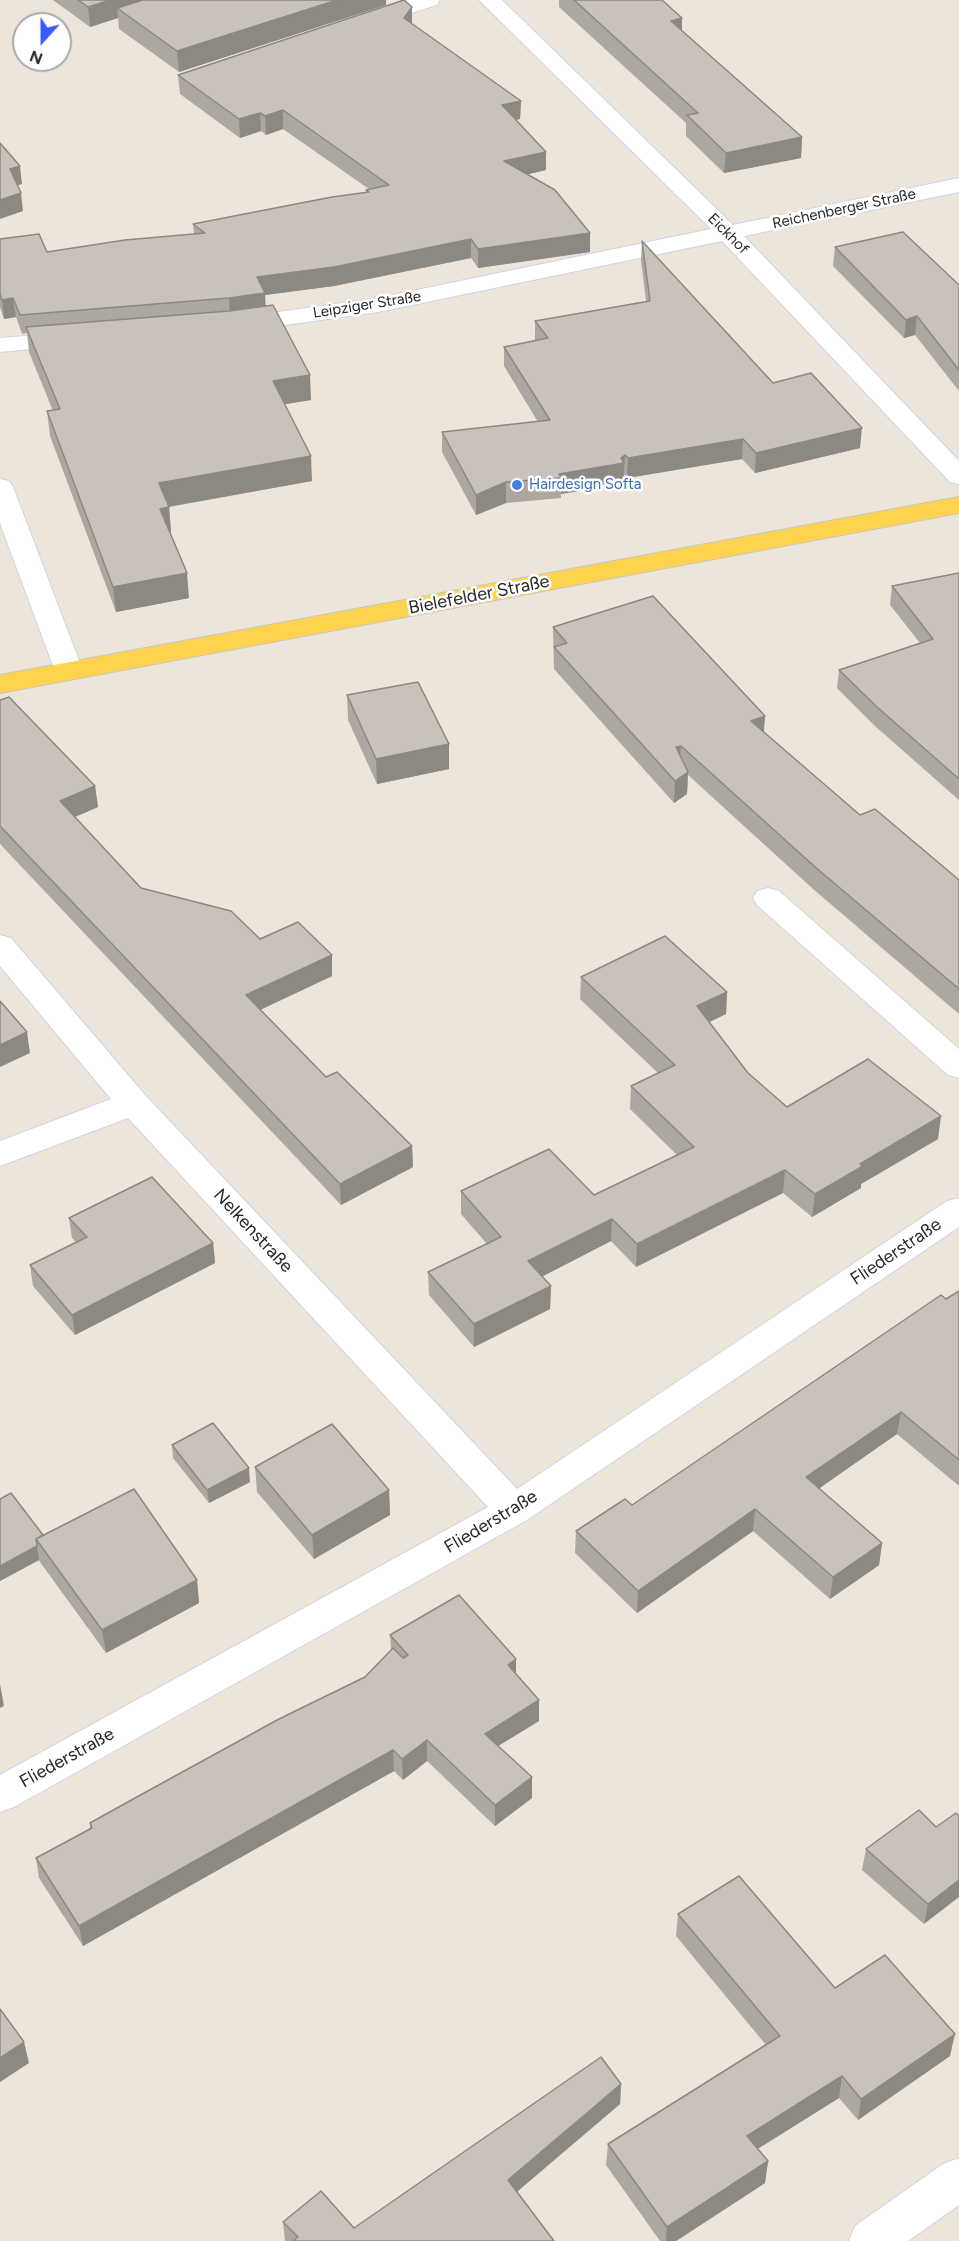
<!DOCTYPE html>
<html>
<head>
<meta charset="utf-8">
<style>
  body { margin:0 }
  #map { position:relative; width:959px; height:2241px; overflow:hidden; background:#ede5da; font-family:Figtree,sans-serif }
  canvas { display:block }
  .north { position:absolute; left:12px; top:12px; width:60px; height:60px; box-sizing:border-box; background:#fff; border:2px solid #a9a9a9; border-radius:50%; rotate:201deg; font-size:16px; font-weight:700; line-height:24px; text-align:center; color:#292929 }
  .north::after { content:''; display:block; margin:auto; width:21px; height:27px; background:#355bff; clip-path:polygon(50% 0,100% 100%,50% 72%,0 100%) }
</style>
</head>
<body>
<div id="map">
<canvas width="959" height="2241"></canvas>
<div class="north">N</div>
</div>
<script>
const ctx = document.querySelector('canvas').getContext('2d');
ctx.lineJoin = 'round';
const toPath = rows => new Path2D(rows.map(r => 'M' + r).join(''));
function trace(path, color, width, dash) { ctx.strokeStyle = color; ctx.lineWidth = width; ctx.lineCap = dash ? 'butt' : 'round'; ctx.setLineDash(dash || []); ctx.stroke(path); }
function paint(path, color) { ctx.fillStyle = color; ctx.fill(path, 'evenodd'); }
function write(font, color, halo, rows, align = 'center') {
  ctx.font = font + ' Figtree,sans-serif'; ctx.lineWidth = 5; ctx.setLineDash([]); ctx.textBaseline = 'middle'; ctx.strokeStyle = halo; ctx.fillStyle = color; for (const [text, x, y, turn = 0] of rows) {
    ctx.save(); ctx.translate(x, y); ctx.rotate((+turn || 0) * Math.PI / 180); ctx.textAlign = isNaN(turn) ? turn : align; if (halo) ctx.strokeText(text, 0, 0); ctx.fillText(text, 0, 0); ctx.restore();
  }
}
const minor = toPath([
  [408,0,440,0,437,5,369,26,361,25,358,20,361,15,408,0],
  [479,0,502,0,733,225,959,178,959,192,744,236,959,461,959,484,950,482,722,241,378,312,235,332,226,330,223,325,226,320,235,318,378,298,711,229,479,0],
  [73,332,82,334,85,339,82,344,0,352,0,338,73,332],
  [0,479,9,481,13,487,83,671,79,677,69,680,59,677,55,671,0,523,0,479],
  [768,888,779,891,959,1049,959,1078,948,1075,757,905,753,898,757,891,768,888],
  [0,935,11,938,145,1095,517,1489,947,1201,959,1198,959,1227,527,1520,14,1807,0,1812,0,1775,488,1507,128,1118,0,1166,0,1141,111,1099,0,966,0,935],
  [959,2158,959,2205,908,2241,849,2241,855,2226,943,2164,959,2158]
]);
const major = toPath([
  [959,497,959,513,0,693,0,675,959,497]
]);
trace(minor, '#cfd3e4', 2);
trace(major, '#c7c7c7', 2);
paint(minor, '#fff');
paint(major, '#fed44e');
paint(toPath([
  [53,0,386,0,386,5,179,72,119,29,118,18,90,27],
  [559,0,662,0,682,31,802,137,801,158,724,173,686,136,686,123,559,7],
  [412,7,412,24,521,101,520,119,516,120,546,170,528,174,590,252,478,268,471,258,334,286,265,295,265,306,311,400,285,404,312,481,169,507,171,532,170,532,189,598,116,612,50,436,47,411,53,411,29,352,27,333,22,334,16,317,4,319,0,307,0,239,47,252,194,234,193,224,366,192,366,190,369,189,283,129,266,135,261,131,240,138,180,94,178,75],
  [642,241,773,383,860,448,755,473,742,459,627,478,624,475,623,483,561,494,561,498,506,503,476,515,442,452,442,432,538,422,504,366,504,347,535,340,535,321,646,301,641,260],
  [835,247,959,285,959,391,915,335,904,338,833,266],
  [959,573,959,800,875,726,837,688,839,670,920,643,890,605,892,586],
  [553,627,765,716,764,732,860,815,959,880,959,1014,812,888,688,775,687,794,674,803,554,669],
  [347,695,449,769,377,784,348,720],
  [0,700,95,786,98,807,75,817,141,888,260,939,332,955,332,976,260,1010,326,1077,412,1146,413,1167,341,1205,0,844],
  [581,977,727,992,726,1014,709,1022,748,1073,787,1107,938,1139,861,1184,861,1188,812,1217,783,1193,636,1267,611,1241,542,1276,551,1286,550,1309,474,1347,429,1295,428,1272,487,1244,461,1214,461,1191,594,1195,677,1155,630,1109,631,1086,658,1073,580,999],
  [69,1218,213,1243,215,1263,75,1335,33,1286,30,1265,76,1242,72,1238],
  [959,1291,959,1486,897,1434,819,1488,882,1543,879,1565,830,1599,753,1531,637,1613,575,1553,576,1531,632,1505],
  [172,1445,250,1482,209,1503,173,1458],
  [255,1467,389,1490,390,1515,314,1559,257,1492],
  [0,1499,43,1535,197,1580,199,1603,106,1653,40,1562,39,1560,0,1581],
  [390,1635,516,1659,516,1674,539,1700,539,1721,498,1746,532,1798,495,1826,427,1761,403,1780,394,1771,83,1946,39,1878,36,1858,90,1828,90,1823,365,1677,391,1650],
  [959,1816,924,1924,862,1870,866,1849,936,1827],
  [678,1914,835,1988,950,2056,858,2120,839,2098,758,2149,768,2161,765,2183,676,2241,660,2241,606,2165,608,2144,766,2045,676,1936],
  [621,2084,620,2104,517,2192,554,2241,285,2241,283,2222,354,2228]
]), '#aca7a0');
paint(toPath([
  [111,0,157,0,117,8,118,18,90,27,88,7],
  [337,0,386,0,386,5,179,72,177,51],
  [412,7,412,25,404,18],
  [682,18,682,38,671,21],
  [521,101,520,119,502,123,502,105],
  [283,110,283,129,266,135,265,116],
  [260,113,261,131,240,138,239,119],
  [802,137,801,158,724,173,726,153],
  [546,152,546,170,504,180,504,161],
  [20,166,22,184,12,187,10,169],
  [21,193,23,211,0,219,0,200],
  [590,233,590,252,478,268,478,249],
  [471,239,471,258,334,286,265,295,266,312,230,317,229,298,257,277],
  [13,298,16,317,4,319,2,300],
  [917,316,915,335,904,338,906,320],
  [310,375,311,400,274,406,273,381],
  [862,428,860,448,755,473,756,453],
  [743,439,742,459,627,478,628,458],
  [625,455,623,483,561,494,561,478,559,474,621,458],
  [311,456,312,481,161,508,159,483],
  [506,482,506,503,476,515,476,495],
  [169,507,171,532,162,534,160,509],
  [187,573,189,598,116,612,113,587],
  [765,716,763,738,751,721],
  [449,744,449,769,377,784,376,759],
  [681,746,679,768,676,747],
  [688,772,687,794,674,803,675,781],
  [95,786,98,807,63,822,60,801],
  [332,955,332,976,247,1016,246,995],
  [727,992,726,1014,695,1029,697,1006],
  [27,1032,30,1053,0,1067,0,1045],
  [941,1116,938,1139,861,1184,861,1188,812,1217,815,1194,860,1164],
  [412,1146,413,1167,341,1205,340,1184],
  [785,1170,783,1193,636,1267,637,1244],
  [612,1219,611,1241,528,1284,528,1261],
  [213,1243,215,1263,75,1335,72,1315],
  [551,1286,550,1309,474,1347,474,1324],
  [901,1412,897,1434,804,1499,806,1477],
  [249,1468,250,1482,209,1503,207,1490],
  [389,1490,390,1515,314,1559,312,1535],
  [755,1509,753,1531,637,1613,638,1591],
  [882,1543,879,1565,830,1599,833,1577],
  [37,1546,39,1560,0,1581,0,1566],
  [197,1580,199,1603,106,1653,102,1630],
  [516,1659,516,1680,508,1665],
  [0,1684,4,1706,0,1708],
  [539,1700,539,1721,485,1754,485,1734],
  [427,1740,427,1761,403,1780,402,1759],
  [393,1750,394,1771,83,1946,79,1926],
  [532,1777,532,1798,495,1826,495,1805],
  [959,1880,959,1897,924,1924,928,1904],
  [955,2034,950,2056,858,2120,861,2099],
  [24,2042,29,2063,0,2082,0,2058],
  [842,2076,839,2098,744,2157,747,2136],
  [621,2084,620,2104,507,2200,508,2180],
  [768,2161,765,2183,676,2241,666,2241,667,2227]
]), '#8c8882');
const building = toPath([
  [78,0,111,0,88,7,78,0],
  [143,0,337,0,177,51,117,8,143,0],
  [404,0,412,7,404,18,521,101,502,105,546,152,504,161,555,190,590,233,478,249,471,239,334,267,257,277,265,293,229,298,20,315,13,298,2,300,0,294,0,239,39,234,47,252,125,240,205,233,193,224,332,197,369,192,366,190,389,185,283,110,265,116,260,113,239,119,178,75,404,0],
  [574,0,662,0,682,18,671,21,802,137,726,153,687,115,698,113,574,0],
  [0,143,20,166,10,169,21,193,0,200,0,143],
  [903,232,959,285,959,370,917,316,906,320,835,247,903,232],
  [642,241,773,383,811,373,862,428,756,453,743,439,628,458,625,455,621,458,624,463,559,474,561,478,506,482,476,495,442,432,550,420,504,347,548,338,535,321,650,301,642,241],
  [273,305,310,375,273,381,311,456,159,483,169,507,160,509,187,573,113,587,47,411,60,409,26,327,229,311,273,305],
  [959,573,959,779,877,707,839,670,933,639,892,586,959,573],
  [653,596,765,716,751,721,860,815,875,809,959,880,959,989,814,866,681,746,676,747,688,772,675,781,554,647,567,643,553,627,653,596],
  [418,682,449,744,376,759,347,695,418,682],
  [9,697,95,786,60,801,141,888,231,911,260,939,298,922,332,955,246,995,326,1077,337,1072,412,1146,340,1184,0,826,0,700,9,697],
  [665,936,727,992,697,1006,748,1073,787,1107,868,1059,941,1116,860,1164,863,1166,815,1194,785,1170,637,1244,612,1219,528,1261,551,1286,474,1324,428,1272,501,1237,461,1191,549,1149,594,1195,694,1147,631,1086,675,1065,581,977,665,936],
  [0,1001,27,1032,0,1045,0,1001],
  [152,1177,213,1243,72,1315,30,1265,87,1237,69,1218,152,1177],
  [959,1291,959,1460,901,1412,806,1477,882,1543,833,1577,755,1509,638,1591,576,1531,625,1499,632,1505,941,1295,946,1299,959,1291],
  [213,1423,249,1468,207,1490,172,1445,213,1423],
  [332,1424,389,1490,312,1535,255,1467,332,1424],
  [134,1489,197,1580,102,1630,36,1539,134,1489],
  [11,1493,43,1535,36,1539,37,1546,0,1566,0,1499,11,1493],
  [459,1595,516,1659,508,1665,539,1700,485,1734,532,1777,495,1805,427,1740,402,1759,393,1750,79,1926,36,1858,92,1828,90,1823,135,1798,279,1719,365,1677,393,1648,403,1658,408,1655,390,1635,459,1595],
  [919,1810,936,1827,956,1813,959,1816,959,1880,928,1904,866,1849,919,1810],
  [739,1876,835,1988,885,1955,955,2034,861,2099,842,2076,747,2136,768,2161,667,2227,608,2144,780,2036,678,1914,739,1876],
  [0,2009,24,2042,0,2058,0,2009],
  [601,2057,621,2084,508,2180,554,2241,293,2241,298,2237,283,2222,321,2191,354,2228,601,2057]
]);
paint(building, '#c8c2ba');
trace(building, '#8c8882', 1.5);
for (const [x, y, r, color] of [
  [517,485,6,"#3f7fe0"]
]) { const dot = new Path2D(); dot.arc(x, y, r, 0, 2 * Math.PI); ctx.fillStyle = color; ctx.fill(dot); trace(dot, '#fff', 2); }
write('15px', '#292929', '#fff', [
  ["Reichenberger Straße",844,209,-12],
  ["Eickhof",728,234,45],
  ["Leipziger Straße",367,305,-9]
]);
write('15px', '#366cbe', '#fff', [
  ["Hairdesign Softa",529,485]
], 'left');
write('18px', '#292929', '#fff', [
  ["Bielefelder Straße",479,595,-11],
  ["Nelkenstraße",253,1231,47],
  ["Fliederstraße",896,1252,-34],
  ["Fliederstraße",491,1522,-31],
  ["Fliederstraße",67,1758,-29]
]);
</script>
</body>
</html>
